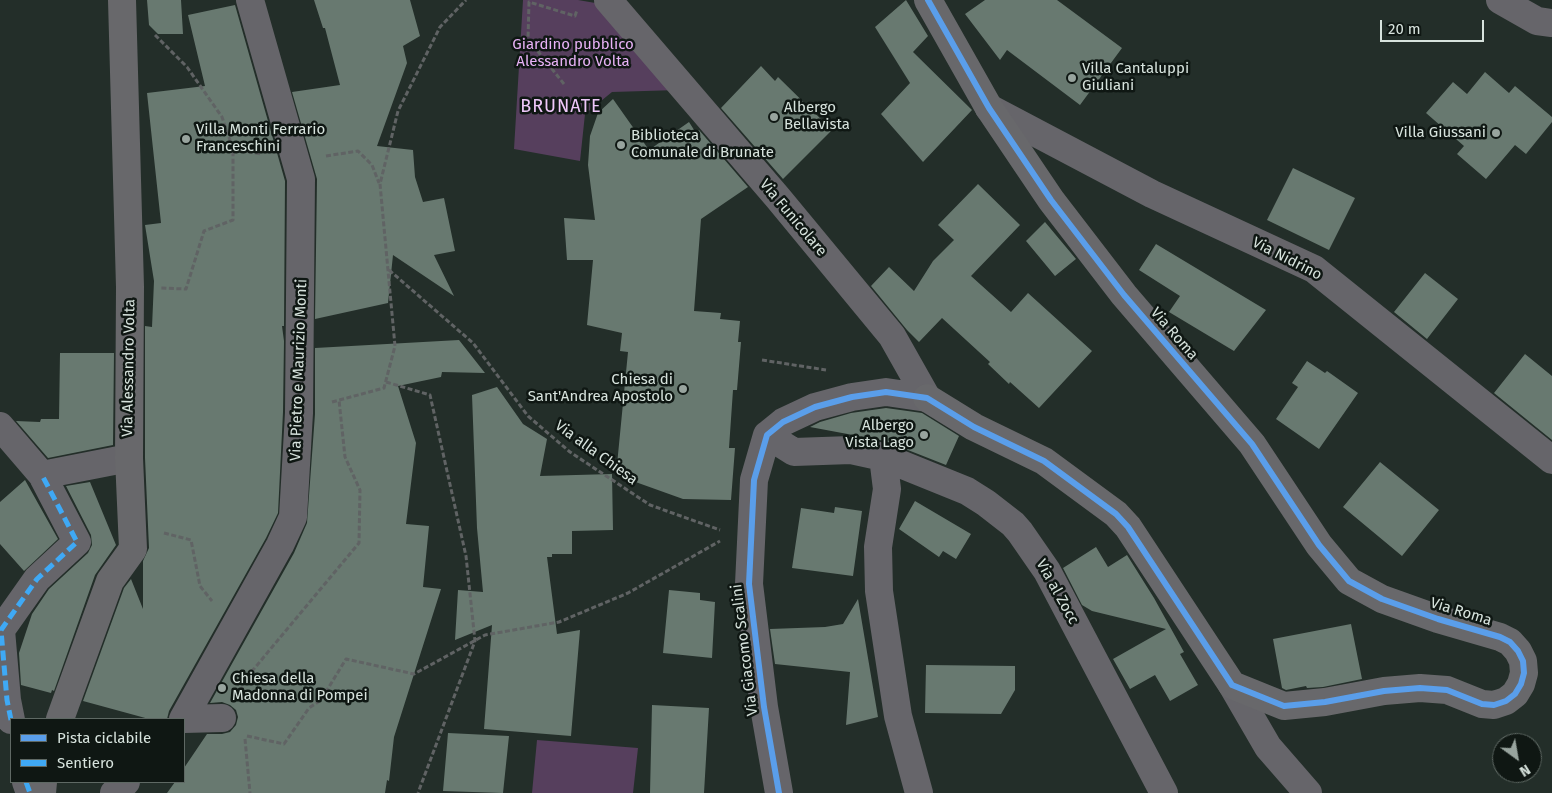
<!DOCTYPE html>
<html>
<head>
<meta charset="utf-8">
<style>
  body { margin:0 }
  #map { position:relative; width:1552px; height:793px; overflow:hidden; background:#232e29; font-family:"Fira Sans",sans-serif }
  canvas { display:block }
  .legend { position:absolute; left:10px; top:718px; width:175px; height:65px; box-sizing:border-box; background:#0f1713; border:1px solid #5f6964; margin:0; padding:6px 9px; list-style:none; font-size:15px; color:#d7e3dd }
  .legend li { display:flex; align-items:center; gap:10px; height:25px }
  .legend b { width:25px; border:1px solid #5f6964 }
  .north { position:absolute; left:1492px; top:733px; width:50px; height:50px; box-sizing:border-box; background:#0f1713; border:1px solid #5f6964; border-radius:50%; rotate:148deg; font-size:14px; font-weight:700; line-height:20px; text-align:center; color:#d7e3dd }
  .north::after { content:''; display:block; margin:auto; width:18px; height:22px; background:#98a49e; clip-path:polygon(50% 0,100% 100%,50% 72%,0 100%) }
  .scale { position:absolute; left:1380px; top:20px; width:104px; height:22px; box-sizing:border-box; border:2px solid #d7e3dd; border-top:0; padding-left:6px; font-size:15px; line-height:18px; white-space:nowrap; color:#d7e3dd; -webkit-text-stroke:4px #0f1713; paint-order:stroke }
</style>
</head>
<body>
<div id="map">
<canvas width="1552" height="793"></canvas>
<ul class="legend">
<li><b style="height:6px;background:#5a9eea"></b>Pista ciclabile</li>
<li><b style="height:6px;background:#3fa9f5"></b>Sentiero</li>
</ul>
<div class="north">N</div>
<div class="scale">20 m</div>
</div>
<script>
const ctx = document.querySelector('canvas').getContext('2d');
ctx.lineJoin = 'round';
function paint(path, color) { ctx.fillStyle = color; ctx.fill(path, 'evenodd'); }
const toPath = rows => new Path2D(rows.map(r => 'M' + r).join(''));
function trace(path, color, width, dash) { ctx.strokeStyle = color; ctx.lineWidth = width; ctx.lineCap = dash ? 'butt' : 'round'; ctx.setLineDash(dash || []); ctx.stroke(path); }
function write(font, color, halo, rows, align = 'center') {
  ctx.font = font + ' "Fira Sans",sans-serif'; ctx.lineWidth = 5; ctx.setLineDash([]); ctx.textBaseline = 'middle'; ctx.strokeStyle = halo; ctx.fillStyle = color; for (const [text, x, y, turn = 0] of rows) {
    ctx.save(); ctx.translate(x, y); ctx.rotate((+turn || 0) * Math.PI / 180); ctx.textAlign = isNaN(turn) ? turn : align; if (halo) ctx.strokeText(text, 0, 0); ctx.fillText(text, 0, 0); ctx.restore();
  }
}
paint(toPath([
  [523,0,578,0,601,4,678,90,612,92,585,114,580,161,514,149],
  [537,740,638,748,633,793,532,793]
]), '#563f5d');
paint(toPath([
  [147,0,181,0,183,34,158,34,149,25],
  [314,0,410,0,420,36,403,46,407,63,377,146,413,150,415,177,423,202,444,198,455,251,434,255,454,296,393,255,388,303,315,319,317,179,292,92,340,85,325,28,323,28],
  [906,0,928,36,913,52,972,110,923,162,881,114,910,83,875,27],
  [985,0,1057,0,1122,48,1080,105,1007,50,1000,60,965,14],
  [235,5,285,181,284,326,282,326,284,341,283,412,278,513,266,538,169,711,167,719,149,719,83,701,124,588,131,579,143,609,143,561,149,548,145,458,145,326,152,327,154,281,145,225,161,223,147,93,205,86,188,15],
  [761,66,775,81,778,77,832,130,783,179,721,108],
  [1485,72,1509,93,1515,86,1552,117,1552,122,1526,154,1515,145,1486,179,1457,154,1464,146,1426,113,1453,82,1467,94],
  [613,99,649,150,689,122,696,133,699,130,748,187,701,219,694,311,721,313,720,319,740,321,738,342,741,342,737,390,733,390,729,448,735,448,731,500,683,499,616,475,628,352,620,351,622,333,587,325,593,260,567,260,564,218,595,220,588,165,590,136,598,113],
  [1293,168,1355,198,1329,250,1267,220],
  [978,184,1020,225,971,276,1011,312,1028,293,1092,351,1039,408,1010,382,1009,384,988,364,990,362,942,318,919,342,907,330,871,286,889,267,914,291,933,261,954,240,938,225],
  [1045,222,1076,259,1055,276,1026,241],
  [1156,244,1266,310,1234,351,1169,312,1180,296,1139,270],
  [1425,273,1458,299,1427,339,1394,312],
  [459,340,485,373,442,372,441,377,398,386,416,443,406,524,429,526,423,587,441,589,394,737,389,781,387,780,385,793,167,793,175,782,184,782,184,768,207,734,222,734,230,732,236,725,238,717,236,710,230,705,222,702,210,703,294,553,307,523,315,414,315,348],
  [60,353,114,353,113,445,48,458,16,421,40,422,41,419,59,419],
  [1525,354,1552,376,1552,440,1494,393],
  [1307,361,1325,373,1327,371,1358,393,1319,449,1276,419,1298,387,1292,383],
  [497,387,523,424,547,439,540,476,612,474,613,530,572,531,572,554,552,554,552,557,547,557,557,634,580,630,571,736,484,729,492,625,455,640,458,590,483,592,477,528,472,395],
  [886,408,922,413,959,436,946,465,885,441,810,427,820,422,851,413],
  [1380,462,1439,510,1402,556,1343,507],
  [25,480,58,539,24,571,0,544,0,502],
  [90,482,116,545,95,575,54,691,52,690,51,693,21,685,19,653,32,614,49,589,88,553,92,545,91,535,66,486],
  [915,501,971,534,956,559,943,551,939,557,899,529],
  [835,507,862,511,853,576,792,568,801,508,834,513],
  [1096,547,1108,567,1127,555,1154,598,1184,652,1180,654,1198,685,1170,701,1155,675,1130,689,1113,659,1166,629,1092,611,1082,605,1063,568],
  [669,590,700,593,700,600,715,602,712,658,663,653],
  [858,599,878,717,846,725,850,672,775,664,770,629,825,627,843,624],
  [1351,624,1362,679,1323,687,1307,688,1306,686,1286,690,1282,688,1273,639],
  [926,665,1015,666,1015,690,1001,714,925,713],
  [652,705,709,708,704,793,650,793],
  [448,733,509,736,503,793,443,791]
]), '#687970');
trace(toPath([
  [155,35,187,67,222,117,233,149,233,220,204,231,186,289,160,288],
  [564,84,528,39,529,2,575,16,577,10],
  [233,149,261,154],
  [326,156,358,151,372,165,379,183],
  [389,270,473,343,528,416,570,452,650,505,720,530],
  [762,360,826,370],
  [386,382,430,395,466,556,475,641,418,793],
  [332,402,384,388,395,346,380,184,398,111,440,27,466,0],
  [164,533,191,540,200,586,212,601],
  [240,691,253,670,359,543,360,490,345,457,339,400],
  [247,736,284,744,309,708,321,700,346,659,414,674,485,635,559,622,628,593,720,541],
  [245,739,250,793]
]), '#606364', 3, [5, 2.5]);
trace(toPath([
  [608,0,778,198,892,336,927,398],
  [1500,0,1537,21,1552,23],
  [989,108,1152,194,1314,269,1552,460],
  [0,426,42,475,77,542,37,579,1,630,7,700,11,720],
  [767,435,794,452,851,450,883,457,887,489,878,547,879,591,898,716,919,793],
  [883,457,967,491,986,503,1013,524,1020,532,1047,571,1164,793],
  [42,475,129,458],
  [1232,685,1268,747,1308,793],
  [183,719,280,545,293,517,299,413,301,179,250,0],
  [184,719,222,718],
  [26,782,30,793],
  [114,793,126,782],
  [779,793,764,707,749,584,754,480,767,435,783,422,815,407,852,397,886,392,927,398]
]), '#66656a', 28);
trace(toPath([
  [927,398,974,427,1044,461,1116,514,1128,527,1232,685,1284,706,1325,702,1384,691,1420,688,1447,690,1482,704,1494,705,1506,701,1515,694,1521,684,1524,673,1523,661,1518,651,1510,642,1500,637,1438,619,1382,599,1349,581,1319,545,1252,444,1124,295,1051,200,989,108,928,0],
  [60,719,110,581,133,549,129,458,130,287,122,0],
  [42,793,43,782]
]), '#68686b', 28);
trace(toPath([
  [11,720,7,700,1,630,37,579,77,542,42,475],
  [26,782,30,793]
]), '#3fa9f5', 5, [10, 5]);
trace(toPath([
  [779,793,764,707,749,584,754,480,767,435,783,422,815,407,852,397,886,392,927,398,974,427,1044,461,1116,514,1128,527,1232,685,1284,706,1325,702,1384,691,1420,688,1447,690,1482,704,1494,705,1506,701,1515,694,1521,684,1524,673,1523,661,1518,651,1510,642,1500,637,1438,619,1382,599,1349,581,1319,545,1252,444,1124,295,1051,200,989,108,928,0]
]), '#5a9eea', 6);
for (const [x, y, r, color] of [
  [1072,78,5,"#98a49e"],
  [774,117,5,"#98a49e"],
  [1496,133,5,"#98a49e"],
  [186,139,5,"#98a49e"],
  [621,145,5,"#98a49e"],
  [683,389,5,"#98a49e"],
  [924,435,5,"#98a49e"],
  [222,688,5,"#98a49e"]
]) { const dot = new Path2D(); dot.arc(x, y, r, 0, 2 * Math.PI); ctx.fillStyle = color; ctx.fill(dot); trace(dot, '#0f1713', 2); }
write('15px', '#e8b2f6', '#0f1713', [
  ["Giardino pubblico",573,45],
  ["Alessandro Volta",573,62]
]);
write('15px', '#d7e3dd', '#0f1713', [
  ["Villa Cantaluppi",1082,69],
  ["Giuliani",1082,86],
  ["Albergo",784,108],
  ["Bellavista",784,125],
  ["Villa Monti Ferrario",196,130],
  ["Franceschini",196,147],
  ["Villa Giussani",1486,133,"right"],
  ["Biblioteca",631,136],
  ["Comunale di Brunate",631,153],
  ["Chiesa di",673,380,"right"],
  ["Sant'Andrea Apostolo",673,397,"right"],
  ["Albergo",914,426,"right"],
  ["Vista Lago",914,443,"right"],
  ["Chiesa della",232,679],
  ["Madonna di Pompei",232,696]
], 'left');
write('15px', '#d7e3dd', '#0f1713', [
  ["Via Funicolare",793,218,50],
  ["Via Nidrino",1287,259,27],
  ["Via Roma",1174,334,49],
  ["Via Alessandro Volta",129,368,-89],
  ["Via Pietro e Maurizio Monti",299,370,-88],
  ["Via alla Chiesa",596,453,36],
  ["Via al Zocc",1057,592,61],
  ["Via Roma",1461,612,17],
  ["Via Giacomo Scalini",745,650,-97]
]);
ctx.letterSpacing = '1px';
write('18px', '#eec7f9', '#0f1713', [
  ["BRUNATE",561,107]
]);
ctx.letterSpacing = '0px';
</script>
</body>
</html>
